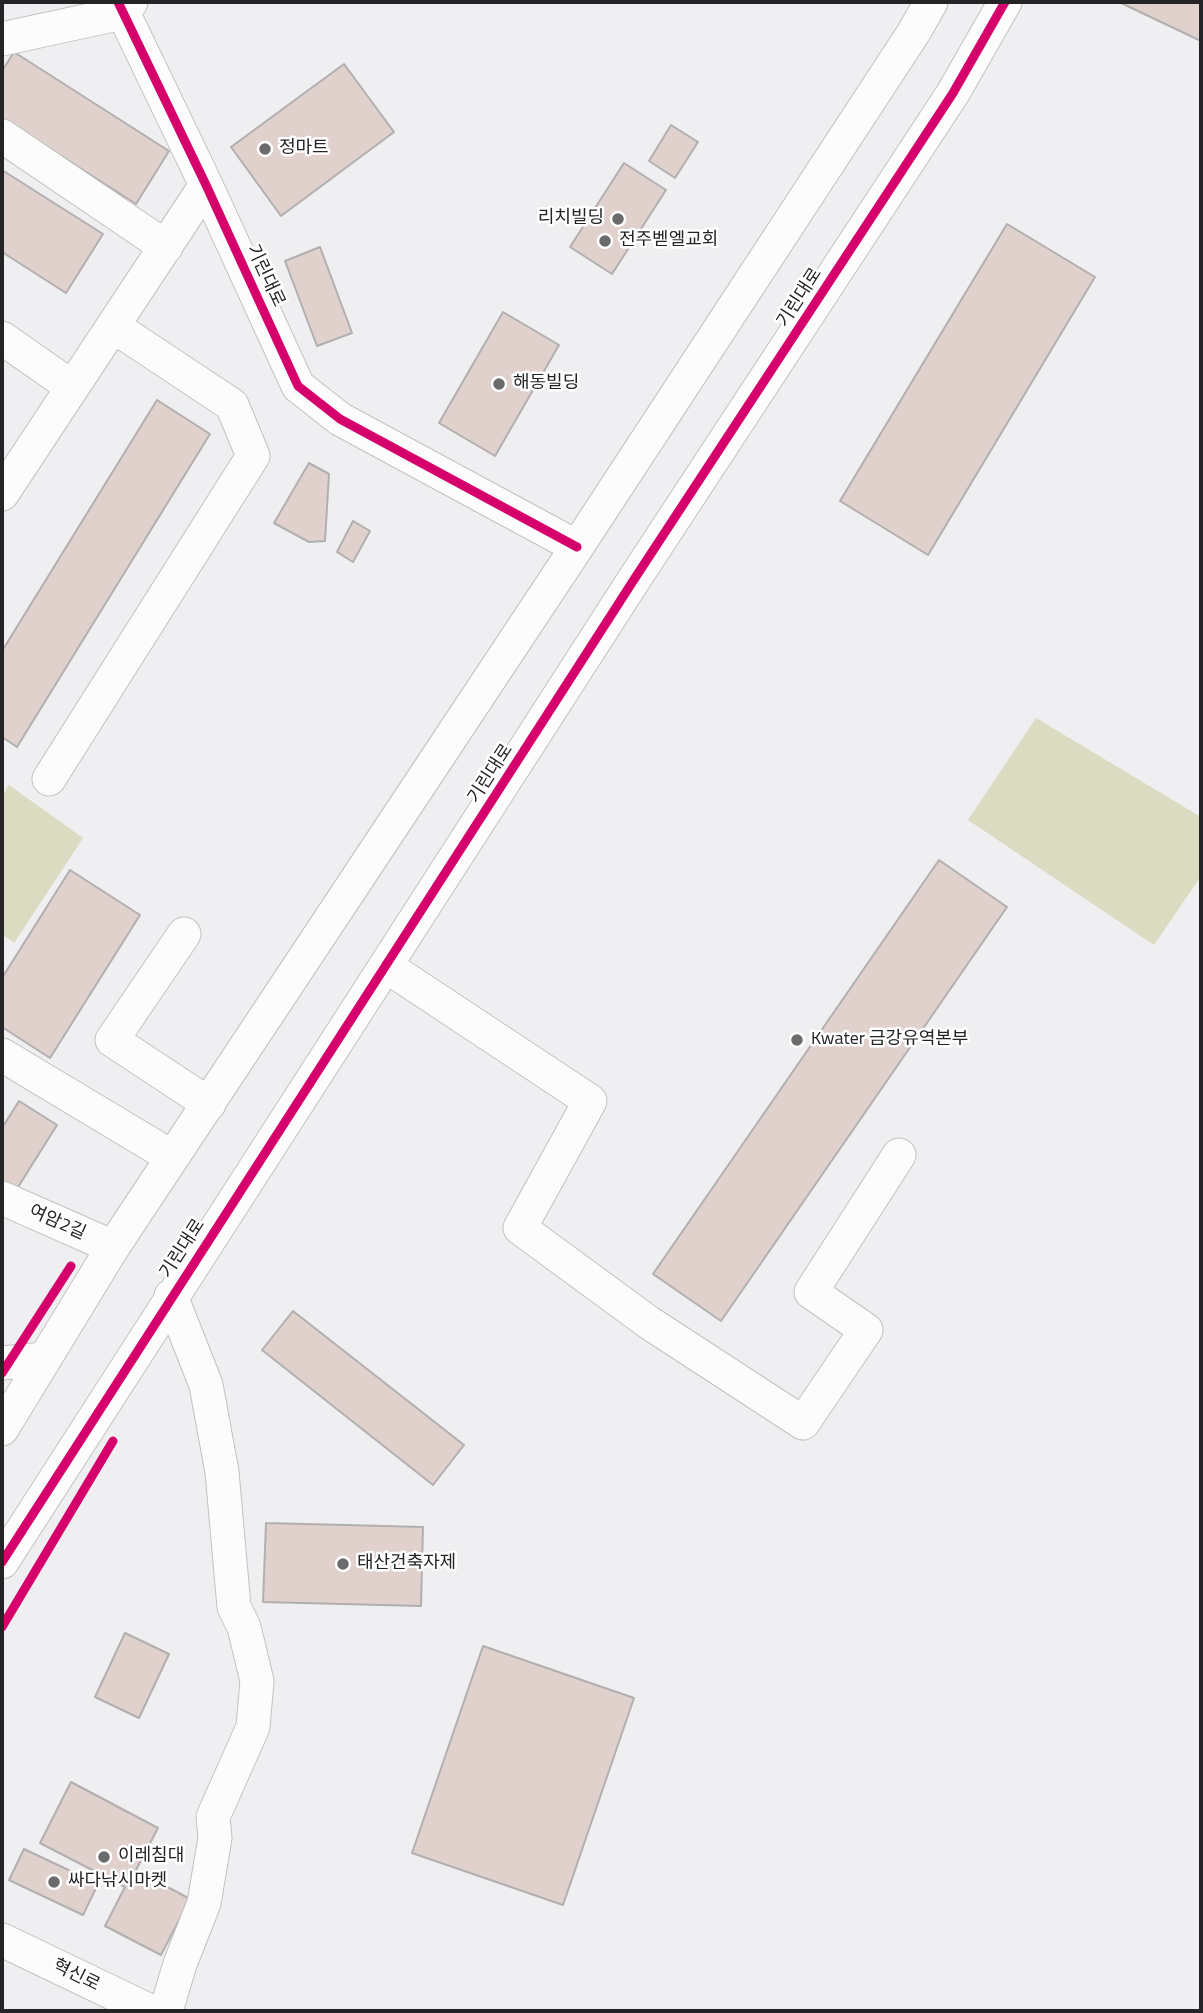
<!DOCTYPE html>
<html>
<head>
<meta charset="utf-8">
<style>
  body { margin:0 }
  #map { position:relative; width:1203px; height:2013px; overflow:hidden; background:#efeef0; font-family:"Titillium Web",sans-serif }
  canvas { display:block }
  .frame { position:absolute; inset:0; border:4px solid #242325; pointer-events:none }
</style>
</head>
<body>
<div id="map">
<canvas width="1203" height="2013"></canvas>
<div class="frame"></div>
</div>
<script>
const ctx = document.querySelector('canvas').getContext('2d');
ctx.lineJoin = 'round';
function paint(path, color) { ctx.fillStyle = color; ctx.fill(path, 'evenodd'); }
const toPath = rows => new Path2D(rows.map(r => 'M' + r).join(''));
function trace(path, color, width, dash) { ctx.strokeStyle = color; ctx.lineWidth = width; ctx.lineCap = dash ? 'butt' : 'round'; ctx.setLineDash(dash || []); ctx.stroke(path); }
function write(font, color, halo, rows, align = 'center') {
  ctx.font = font + ' "Titillium Web","Noto Sans KR",sans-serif'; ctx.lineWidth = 5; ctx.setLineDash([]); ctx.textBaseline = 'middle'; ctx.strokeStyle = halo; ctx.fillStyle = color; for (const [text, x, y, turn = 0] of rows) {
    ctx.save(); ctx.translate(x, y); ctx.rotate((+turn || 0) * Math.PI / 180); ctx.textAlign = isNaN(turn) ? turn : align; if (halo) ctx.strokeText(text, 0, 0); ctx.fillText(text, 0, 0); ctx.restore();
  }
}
paint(toPath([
  [1036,718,1201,817,1201,876,1154,945,968,820],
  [9,785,83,838,14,943,2,934,2,796]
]), '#dadbc0');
const building = toPath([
  [1119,2,1201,2,1201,41,1119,2],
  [14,52,169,151,136,204,2,118,2,71,14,52],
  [344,64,394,132,281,216,231,147,344,64],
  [671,125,698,142,675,178,649,161,671,125],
  [624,163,666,190,612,274,570,247,624,163],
  [2,170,103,234,66,293,2,252,2,170],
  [1007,224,1095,277,928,555,840,501,1007,224],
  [320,247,352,333,317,346,285,261,320,247],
  [503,312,559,345,495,456,439,423,503,312],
  [157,400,210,434,17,747,2,737,2,651,157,400],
  [309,463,329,474,325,541,309,542,274,523,309,463],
  [353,521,370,531,353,562,337,552,353,521],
  [939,860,1007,907,721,1321,653,1274,939,860],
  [70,870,140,915,50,1058,2,1027,2,978,70,870],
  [19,1101,57,1125,15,1192,2,1184,2,1128,19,1101],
  [293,1311,464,1445,433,1485,262,1350,293,1311],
  [266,1523,423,1527,421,1606,263,1602,266,1523],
  [125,1633,169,1654,139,1718,95,1697,125,1633],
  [483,1646,634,1698,563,1905,412,1853,483,1646],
  [71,1782,158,1828,136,1870,190,1899,161,1955,105,1926,125,1887,40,1843,71,1782],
  [24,1849,98,1884,83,1915,9,1880,24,1849]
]);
paint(building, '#e0d1cd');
trace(building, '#b1afb0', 2);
const minor = toPath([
  [118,2,206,185,298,386,340,419,577,547],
  [2,39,122,13,131,2],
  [2,136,166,247],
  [2,338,72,387],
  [2,494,206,185],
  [49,779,253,456,232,405,113,326],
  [184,934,112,1040,209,1104],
  [386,966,590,1101,520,1228,648,1322,803,1423,866,1330,811,1292,899,1155],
  [2,1055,172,1157],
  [2,1198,113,1247],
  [2,1363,44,1359],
  [2,1429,113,1247,577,547,914,32,931,2],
  [2,1562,635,578,953,93,1005,2],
  [2,1940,150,2011],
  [166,2011,180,1964,204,1903,215,1838,213,1817,253,1727,257,1681,244,1627,234,1607,222,1472,206,1385,171,1296]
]);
trace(minor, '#c2c1c3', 35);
trace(minor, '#fdfcfd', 33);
trace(toPath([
  [118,2,206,185,298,386,340,419,577,547],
  [2,1373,71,1266],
  [2,1562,635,578,953,93,1005,2],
  [2,1627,113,1441]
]), '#d6006c', 9);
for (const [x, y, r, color] of [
  [265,149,7,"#6b6a6c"],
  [618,219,7,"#6b6a6c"],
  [605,241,7,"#6b6a6c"],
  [499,384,7,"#6b6a6c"],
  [797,1040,7,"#6b6a6c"],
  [343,1564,7,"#6b6a6c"],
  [104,1857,7,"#6b6a6c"],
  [54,1882,7,"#6b6a6c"]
]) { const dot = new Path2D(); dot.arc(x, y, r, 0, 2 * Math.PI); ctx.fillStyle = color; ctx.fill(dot); trace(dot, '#fff', 2.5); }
write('18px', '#242325', '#fff', [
  ["정마트",279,149],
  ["리치빌딩",604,219,"right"],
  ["전주벧엘교회",619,241],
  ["해동빌딩",513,384],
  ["Kwater 금강유역본부",811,1040],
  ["태산건축자제",357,1564],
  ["이레침대",118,1857],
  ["싸다낚시마켓",68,1882]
], 'left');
write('18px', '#242325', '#fff', [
  ["기린대로",265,276,65],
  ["기린대로",800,298,-57],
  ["기린대로",491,774,-57],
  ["여암2길",57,1223,24],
  ["기린대로",183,1249,-57],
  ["혁신로",76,1976,26]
]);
</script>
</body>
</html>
